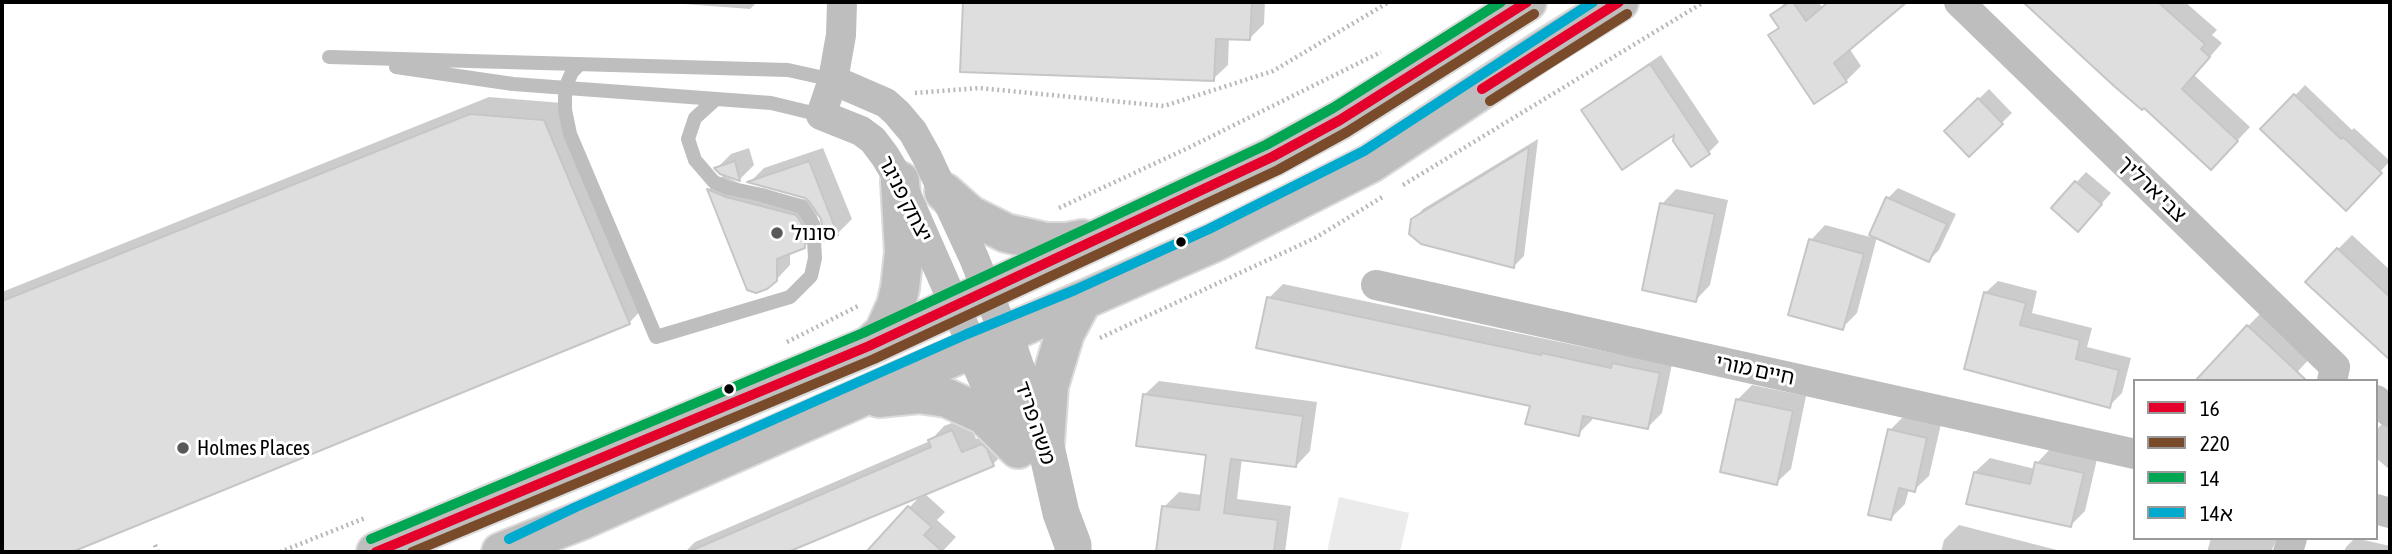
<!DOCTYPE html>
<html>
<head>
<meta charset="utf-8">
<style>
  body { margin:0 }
  #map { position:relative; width:2392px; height:554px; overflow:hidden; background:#fff; font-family:"Asap Condensed","Noto Sans Hebrew",sans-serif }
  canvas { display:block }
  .frame { position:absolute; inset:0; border:4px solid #000; pointer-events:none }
  .legend { position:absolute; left:2133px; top:379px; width:245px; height:161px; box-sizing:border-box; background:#fff; border:2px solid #999; margin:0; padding:9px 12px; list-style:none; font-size:21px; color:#000 }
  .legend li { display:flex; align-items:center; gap:14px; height:35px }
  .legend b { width:35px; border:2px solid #999 }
</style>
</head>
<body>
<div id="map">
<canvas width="2392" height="554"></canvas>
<div class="frame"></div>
<ul class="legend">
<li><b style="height:9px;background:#e4002b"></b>16</li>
<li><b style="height:9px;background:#7a4b2a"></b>220</li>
<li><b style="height:9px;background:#00a651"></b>14</li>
<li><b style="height:9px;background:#00a9ce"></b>14א</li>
</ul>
</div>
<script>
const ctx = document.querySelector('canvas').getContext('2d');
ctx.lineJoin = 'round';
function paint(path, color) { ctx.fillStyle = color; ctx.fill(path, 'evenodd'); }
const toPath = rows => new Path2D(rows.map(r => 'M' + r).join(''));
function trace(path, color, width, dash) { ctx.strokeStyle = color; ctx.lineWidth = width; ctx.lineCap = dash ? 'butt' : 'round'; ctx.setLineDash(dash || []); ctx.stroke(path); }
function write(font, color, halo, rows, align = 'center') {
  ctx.font = font + ' "Asap Condensed","Noto Sans Hebrew",sans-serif'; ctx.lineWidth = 6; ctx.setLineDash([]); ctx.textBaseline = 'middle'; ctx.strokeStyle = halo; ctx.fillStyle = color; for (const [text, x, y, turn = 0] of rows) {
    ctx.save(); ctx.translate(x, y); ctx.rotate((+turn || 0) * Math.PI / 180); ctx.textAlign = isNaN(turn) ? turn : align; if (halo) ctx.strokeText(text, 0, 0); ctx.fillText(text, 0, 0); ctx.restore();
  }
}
paint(toPath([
  [1339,497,1409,513,1400,552,1327,552]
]), '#ebebeb');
paint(toPath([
  [658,2,757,2,750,9],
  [965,2,1265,2,1264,24,1250,38,1229,37,1228,65,1213,79,962,70],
  [1786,2,1818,2,1822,7,1828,2,1904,2,1849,48,1861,66,1846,81,1770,35,1780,26,1772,15],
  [2026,2,2185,2,2217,30,2212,35,2222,43,2194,75,2250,127,2224,155,2144,106,2115,84],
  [1661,55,1719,142,1709,152,1691,164,1677,132,1583,111,1593,101],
  [2305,85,2352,130,2354,128,2390,161,2346,209,2263,129],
  [1989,89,2012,113,1969,155,1946,131],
  [489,97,562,103,646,305,629,323,68,552,2,552,2,292],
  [1538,139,1524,256,1514,266,1413,220,1423,209],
  [749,148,754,165,740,179,727,175,726,177,741,184,811,201,807,197,751,181,764,168,823,148,852,219,837,234,817,211,818,232,804,247,790,252,790,265,776,280,748,288,709,189,725,174,717,168,731,154],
  [2086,172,2111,193,2088,219,2053,208],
  [1898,188,1956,214,1939,250,1929,260,1877,237,1857,313,1842,328,1811,240,1825,225,1870,237,1888,198],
  [1676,189,1728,200,1710,285,1696,300,1662,204],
  [2352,235,2390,270,2390,341,2381,350,2338,249],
  [1998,281,2037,291,2032,313,2092,328,2087,347,2131,358,2122,393,2109,406,1966,368,1985,293],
  [1283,284,1622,355,1673,359,1662,413,1648,427,1593,416,1592,420,1578,434,1532,405,1269,298],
  [2262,312,2311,357,2289,381,2248,326],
  [1159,381,1317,402,1310,451,1296,466,1242,458,1237,499,1291,506,1285,552,1158,552,1164,507,1179,492,1202,495,1208,454,1144,395],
  [1752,385,1806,396,1791,469,1776,483,1738,399],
  [1904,416,1941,424,1929,476,1914,490,1909,489,1905,504,1891,518,1890,430],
  [2390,416,2390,470,2376,458,2376,430],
  [967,417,976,439,997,430,1007,450,993,464,924,493,945,512,937,520,956,537,942,552,868,552,922,494,785,552,685,552,695,542,930,441,944,426],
  [2051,448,2097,459,2085,511,2070,526,1975,472,1990,458,2035,469,2037,463],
  [1959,525,2061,551,2061,552,1941,552,1944,540],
  [2211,538,2277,538,2271,552,2207,552],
  [2355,538,2390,546,2390,552,2344,552,2346,547]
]), '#0003');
const building = toPath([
  [963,2,1252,2,1250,40,1216,39,1214,81,960,72,963,2],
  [1790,2,1793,2,1806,21,1828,2,1907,2,1834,63,1847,82,1814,104,1768,35,1779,28,1770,15,1790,2],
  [2023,2,2158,2,2205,44,2201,49,2210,57,2182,89,2238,141,2211,170,2144,108,2142,110,2114,86,2023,2],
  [1650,64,1710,154,1691,167,1673,141,1674,135,1622,170,1581,110,1650,64],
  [2294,94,2341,139,2343,137,2382,173,2346,211,2260,129,2294,94],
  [1978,98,2003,124,1969,157,1944,131,1978,98],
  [470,114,544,120,630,324,72,552,2,552,2,301,470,114],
  [1529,147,1514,268,1421,244,1409,234,1411,219,1529,147],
  [735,161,740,181,720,174,714,168,735,161],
  [809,161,838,235,824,241,821,219,809,201,805,198,747,182,809,161],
  [2075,181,2102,204,2078,232,2051,208,2075,181],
  [707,189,726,197,796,215,804,227,805,248,777,259,777,281,767,289,756,293,747,290,707,189],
  [1886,197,1947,224,1929,262,1869,235,1886,197],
  [1660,203,1715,214,1696,302,1642,290,1660,203],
  [1809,239,1864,254,1843,330,1788,315,1809,239],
  [2337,248,2390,297,2390,360,2305,282,2337,248],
  [1984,292,2026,303,2020,325,2080,340,2076,359,2119,370,2110,408,1964,369,1984,292],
  [1267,297,1541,355,1542,353,1611,368,1612,363,1660,373,1648,429,1583,416,1579,436,1525,424,1530,406,1256,348,1267,297],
  [2247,325,2275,351,2307,381,2195,381,2247,325],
  [1143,394,1303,416,1296,467,1231,459,1224,513,1278,520,1274,552,1156,552,1162,506,1199,510,1206,455,1136,446,1143,394],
  [1736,399,1793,411,1777,485,1720,472,1736,399],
  [1888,429,1927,438,1915,492,1899,488,1891,520,1868,515,1888,429],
  [952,430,962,452,982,444,987,449,994,466,788,552,688,552,931,447,928,440,952,430],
  [2035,462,2084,473,2071,527,1966,504,1974,472,2030,484,2035,462],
  [908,506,932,527,924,535,943,552,866,552,908,506]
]);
paint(building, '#dedede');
trace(building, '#c6c6c6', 2);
const primary = toPath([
  [944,192,970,215,1006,233,1046,242,1067,242,1083,239],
  [869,346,884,332,896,305,900,288,904,252,900,181],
  [879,398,919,394,947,398,984,415,1018,449],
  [1045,442,1049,386,1065,333,1081,303],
  [376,552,869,346,1272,157,1340,120,1527,2],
  [501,552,582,520,1215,242,1371,163,1542,50,1619,2]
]);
trace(primary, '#dbdbdb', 42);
trace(toPath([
  [915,93,979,88,1164,106,1273,71,1389,2],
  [1403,185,1704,2],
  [1059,208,1188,148,1381,52],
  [1100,338,1315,238,1384,196],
  [787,342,860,305],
  [155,545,158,552],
  [280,552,365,518]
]), '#b9b9b9', 4.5, [2, 3.5]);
trace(toPath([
  [329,57,788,70,833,80],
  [579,65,572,72,565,88,565,110,570,134,656,337,790,297,811,276,815,258,813,224,802,207,762,195,728,188,714,182,695,160,688,139,695,118,716,99],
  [396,67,513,84,771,103,821,115]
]), '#bebebe', 14);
trace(toPath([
  [842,2,841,35,833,80,821,115,861,131,873,140,885,156,900,181,973,347],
  [1959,2,2335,367,2332,381],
  [833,80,886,103,897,113,913,132,927,157,974,258,1004,333],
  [1376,285,2135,454],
  [2376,400,2390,412],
  [2376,509,2390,513],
  [2288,552,2292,538]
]), '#bebebe', 30);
trace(toPath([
  [1004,333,1018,374,1045,442,1061,513,1073,545,1073,552],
  [973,347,1016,445]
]), '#bebebe', 37);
trace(primary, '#bebebe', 38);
trace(toPath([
  [1482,89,1619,2],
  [376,552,869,346,1272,157,1340,120,1527,2]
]), '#e4002b', 10);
trace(toPath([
  [1490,101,1627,14],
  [412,552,874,359,1278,170,1347,132,1534,14]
]), '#7a4b2a', 10);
trace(toPath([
  [371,539,863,333,1266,145,1333,108,1501,2]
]), '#00a651', 10);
trace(toPath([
  [509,539,576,507,967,334,1075,290,1209,229,1364,151,1593,2]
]), '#00a9ce', 10);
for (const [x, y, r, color] of [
  [777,233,7,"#595959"],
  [1181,242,6,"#000"],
  [729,389,6,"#000"],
  [183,448,7,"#595959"]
]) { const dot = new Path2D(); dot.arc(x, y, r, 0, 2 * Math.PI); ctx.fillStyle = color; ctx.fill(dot); trace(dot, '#fff', 2.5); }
write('21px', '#000', '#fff', [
  ["צבי ארליך",2152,189,44],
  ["יצחק פניגר",905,199,63],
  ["חיים מורי",1755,370,12],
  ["משה פריד",1035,423,71]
]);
write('21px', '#000', '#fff', [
  ["סונול",791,233],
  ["Holmes Places",197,448]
], 'left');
</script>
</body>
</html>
